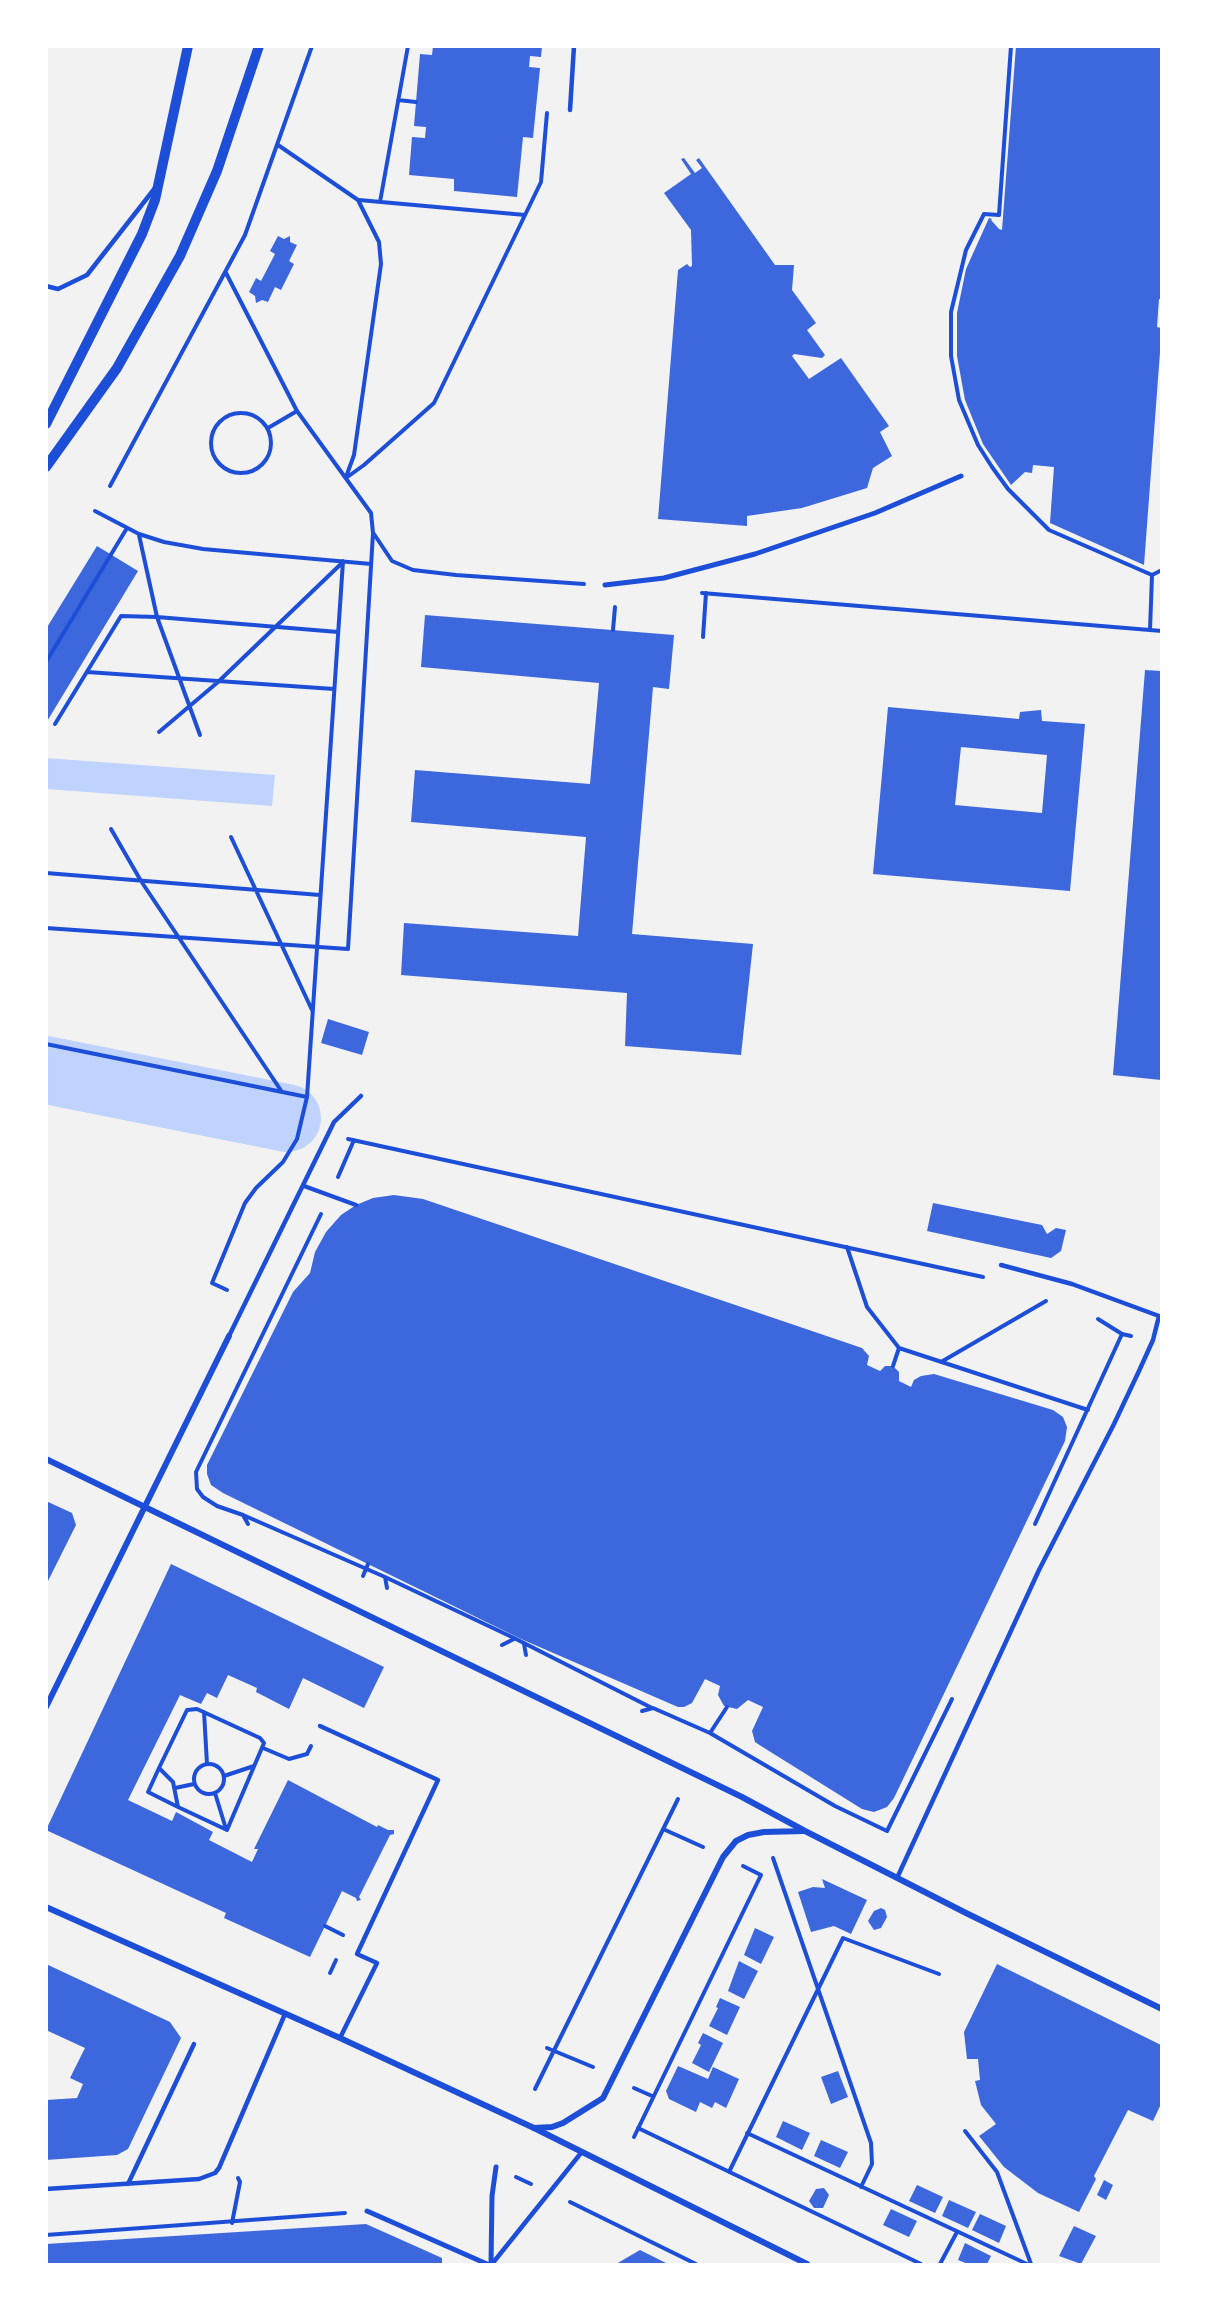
<!DOCTYPE html>
<html>
<head>
<meta charset="utf-8">
<style>
  body { margin:0 }
  #map { position:relative; width:1208px; height:2311px; overflow:hidden; background:#f2f2f2; font-family:"Public Sans",sans-serif }
  canvas { display:block }
  .frame { position:absolute; inset:0; border:48px solid #fff; pointer-events:none }
</style>
</head>
<body>
<div id="map">
<canvas width="1208" height="2311"></canvas>
<div class="frame"></div>
</div>
<script>
const ctx = document.querySelector('canvas').getContext('2d');
ctx.lineJoin = 'round';
function paint(path, color) { ctx.fillStyle = color; ctx.fill(path, 'evenodd'); }
const toPath = rows => new Path2D(rows.map(r => 'M' + r).join(''));
function trace(path, color, width, dash) { ctx.strokeStyle = color; ctx.lineWidth = width; ctx.lineCap = dash ? 'butt' : 'round'; ctx.setLineDash(dash || []); ctx.stroke(path); }
paint(toPath([
  [46,758,275,775,272,806,47,789],
  [46,1066,280,1114,277,1129,47,1079]
]), '#bfd3fe');
trace(toPath([
  [46,1070,287,1118]
]), '#bfd3fe', 68);
paint(toPath([
  [433,46,542,46,541,57,530,56,529,67,540,68,533,138,523,137,517,197,454,191,454,179,409,175,412,137,425,138,426,127,414,126,420,54,432,55],
  [1016,46,1161,46,1161,299,1159,299,1157,327,1161,328,1161,339,1144,565,1050,523,1054,467,1033,465,1032,473,1025,472,1011,485,983,444,965,400,957,356,957,313,966,269,989,218,992,219,991,220,999,229,1002,230],
  [684,158,695,173,702,168,696,160,699,158,775,265,794,265,792,290,816,323,807,330,825,355,822,358,794,354,792,356,809,379,841,358,889,426,880,432,892,456,873,468,867,488,802,508,747,516,747,526,658,519,678,270,687,264,690,267,692,266,691,230,664,193,691,174,681,159],
  [278,236,284,239,290,236,290,242,297,245,289,261,294,264,281,290,275,287,268,302,262,300,256,303,255,296,249,292,256,278,261,281,275,254,270,251],
  [97,546,138,571,46,723,46,629],
  [425,615,674,635,669,689,653,687,632,934,753,944,741,1055,625,1046,627,993,401,975,404,923,578,936,586,837,411,822,415,770,590,784,599,683,421,667],
  [1145,670,1161,671,1161,1080,1113,1075],
  [888,707,1019,719,1020,712,1041,710,1042,721,1085,724,1070,891,873,874],
  [961,747,1047,755,1042,813,955,805],
  [328,1019,369,1032,362,1055,321,1043],
  [394,1195,423,1199,862,1348,869,1356,867,1365,880,1371,885,1366,893,1366,899,1372,899,1381,911,1387,914,1380,921,1376,934,1374,1053,1410,1063,1417,1067,1427,1065,1441,894,1798,887,1807,874,1812,862,1809,761,1746,755,1742,752,1731,763,1707,748,1700,737,1709,724,1706,718,1695,720,1686,705,1679,692,1703,684,1707,678,1707,521,1639,223,1493,211,1485,207,1474,207,1465,293,1292,310,1273,315,1252,326,1232,341,1215,356,1205,373,1198],
  [933,1203,1042,1225,1047,1234,1056,1228,1066,1230,1061,1251,1051,1258,927,1231],
  [46,1501,72,1513,76,1525,46,1585],
  [171,1564,384,1667,364,1708,303,1678,289,1709,256,1692,257,1688,228,1675,217,1698,207,1693,201,1704,180,1695,128,1800,172,1821,176,1812,213,1832,209,1840,252,1862,258,1849,254,1849,288,1780,377,1827,378,1825,388,1830,394,1830,394,1834,390,1835,359,1897,361,1900,357,1901,356,1898,342,1891,310,1957,224,1918,226,1913,46,1830],
  [822,1879,867,1900,851,1934,834,1926,811,1932,798,1892,813,1887,825,1888],
  [881,1908,885,1910,887,1917,881,1928,874,1930,868,1921,874,1911],
  [755,1928,774,1937,761,1964,744,1955],
  [739,1961,758,1971,744,1999,728,1991],
  [46,1964,170,2022,181,2038,128,2149,117,2155,46,2160,46,2100,77,2098,83,2084,70,2078,85,2048,46,2030],
  [997,1964,1161,2045,1161,2104,1153,2121,1128,2110,1094,2176,1096,2179,1079,2212,1038,2193,1004,2167,979,2136,996,2124,981,2105,975,2081,980,2080,978,2059,967,2059,964,2032],
  [720,1998,740,2007,727,2035,709,2026,718,2008,716,2007],
  [703,2033,723,2043,709,2072,692,2063,701,2045,698,2043],
  [678,2066,708,2079,713,2067,739,2079,726,2108,715,2102,712,2108,700,2102,696,2112,669,2099,666,2091],
  [838,2071,848,2097,831,2104,821,2077],
  [783,2121,810,2133,802,2150,776,2137],
  [821,2140,848,2152,840,2168,814,2156],
  [1104,2180,1113,2185,1106,2200,1097,2195],
  [917,2185,943,2197,935,2213,909,2201],
  [824,2188,829,2195,823,2208,814,2208,809,2201,816,2189],
  [949,2200,976,2212,968,2228,942,2216],
  [891,2209,917,2221,909,2237,883,2225],
  [980,2214,1006,2226,999,2243,972,2230],
  [366,2224,442,2258,442,2264,46,2264,46,2244],
  [1074,2226,1096,2236,1081,2264,1059,2256],
  [965,2243,991,2256,987,2264,968,2264,958,2260],
  [640,2250,668,2264,616,2264]
]), '#3d67dc');
trace(toPath([
  [1011,46,999,215,984,214,966,250,951,312,951,356,959,400,978,445,992,467,1008,489,1049,530,1152,575],
  [398,100,416,102],
  [278,145,358,200,379,242,381,264,354,455,346,477],
  [359,200,525,215],
  [380,202,408,46],
  '211 443a30 30 0 1 1 60 0a30 30 0 1 1-60 0Z',
  [268,428,297,411],
  [346,478,364,465,434,403,541,182,547,113],
  [110,486,245,235,312,46],
  [95,511,139,534,164,542,203,549,371,564],
  [374,534,392,561,413,570,456,575,584,584],
  [139,535,157,617,338,632],
  [702,593,1162,631],
  [613,630,615,607],
  [1150,630,1152,575,1162,570],
  [703,637,706,593],
  [46,662,127,528],
  [87,672,334,689],
  [55,724,121,616,157,617,200,735],
  [159,732,218,682,343,562],
  [111,829,141,881,282,1092],
  [231,837,312,1010],
  [46,873,320,895],
  [46,928,348,949,373,533,371,513,297,411,226,273],
  [46,1044,307,1097],
  [348,1139,983,1277],
  [338,1177,354,1140],
  [847,1247,867,1307,899,1348],
  [227,1290,212,1283,245,1203,256,1188,283,1162,297,1139,307,1097,343,561],
  [1098,1319,1122,1334,1131,1336],
  [941,1362,1046,1301],
  [893,1366,899,1348,1088,1410],
  [243,1515,385,1577,514,1638,652,1708],
  [248,1524,243,1515,217,1506,203,1497,197,1489,196,1472,321,1214],
  [1035,1524,1122,1334],
  [363,1576,368,1564],
  [385,1577,387,1588],
  [524,1644,526,1655],
  [502,1645,514,1639],
  [642,1711,653,1708,710,1733,835,1806,887,1831,952,1699],
  [204,1712,207,1764],
  [710,1733,727,1707],
  [263,1748,289,1759,307,1754,311,1746],
  '194 1779a15 15 0 1 1 30 0a15 15 0 1 1-30 0Z',
  [159,1768,173,1782,178,1807,227,1830,264,1743,260,1738,197,1709,187,1710,159,1768,148,1792,178,1807],
  [224,1776,254,1766],
  [175,1788,194,1784],
  [215,1793,226,1829],
  [663,1829,703,1847],
  [773,1858,871,2143,872,2164,861,2187],
  [325,1926,343,1935],
  [330,1973,336,1960],
  [547,2048,593,2067],
  [634,2088,652,2096],
  [535,2089,678,1799],
  [638,2128,921,2264],
  [965,2131,997,2172,1031,2264],
  [747,2133,1027,2264],
  [634,2137,761,1875,743,1866],
  [729,2172,843,1938,939,1974],
  [516,2177,531,2184],
  [570,2202,696,2264],
  [232,2223,240,2182,238,2178],
  [46,2235,345,2213],
  [940,2264,957,2232]
]), '#1d4ed8', 4);
trace(toPath([
  [570,110,574,46],
  [46,286,58,289,87,275,155,188],
  [304,1186,356,1205],
  [229,1336,334,1122,361,1096],
  [320,1726,438,1780,357,1954,377,1963,340,2038],
  [897,1878,1039,1570,1114,1424,1139,1371,1153,1340,1159,1316,1072,1284,1001,1265],
  [128,2184,194,2044],
  [46,2189,199,2179,215,2173,219,2168,285,2014],
  [492,2264,581,2153]
]), '#1d4ed8', 4.5);
trace(toPath([
  [605,585,664,578,755,554,875,513,961,476],
  [367,2211,487,2264],
  [491,2264,492,2196,496,2167]
]), '#1d4ed8', 5);
trace(toPath([
  [46,1459,742,1797,805,1831,966,1913,1162,2009],
  [46,1707,229,1336],
  [46,1907,340,2038,534,2128,807,2264],
  [534,2128,552,2127,563,2123,603,2098,723,1857,736,1841,748,1835,764,1832,804,1831]
]), '#1d4ed8', 6);
trace(toPath([
  [46,424,142,234,155,200,188,46],
  [46,467,117,368,180,256,217,171,259,46]
]), '#1d4ed8', 10);
</script>
</body>
</html>
